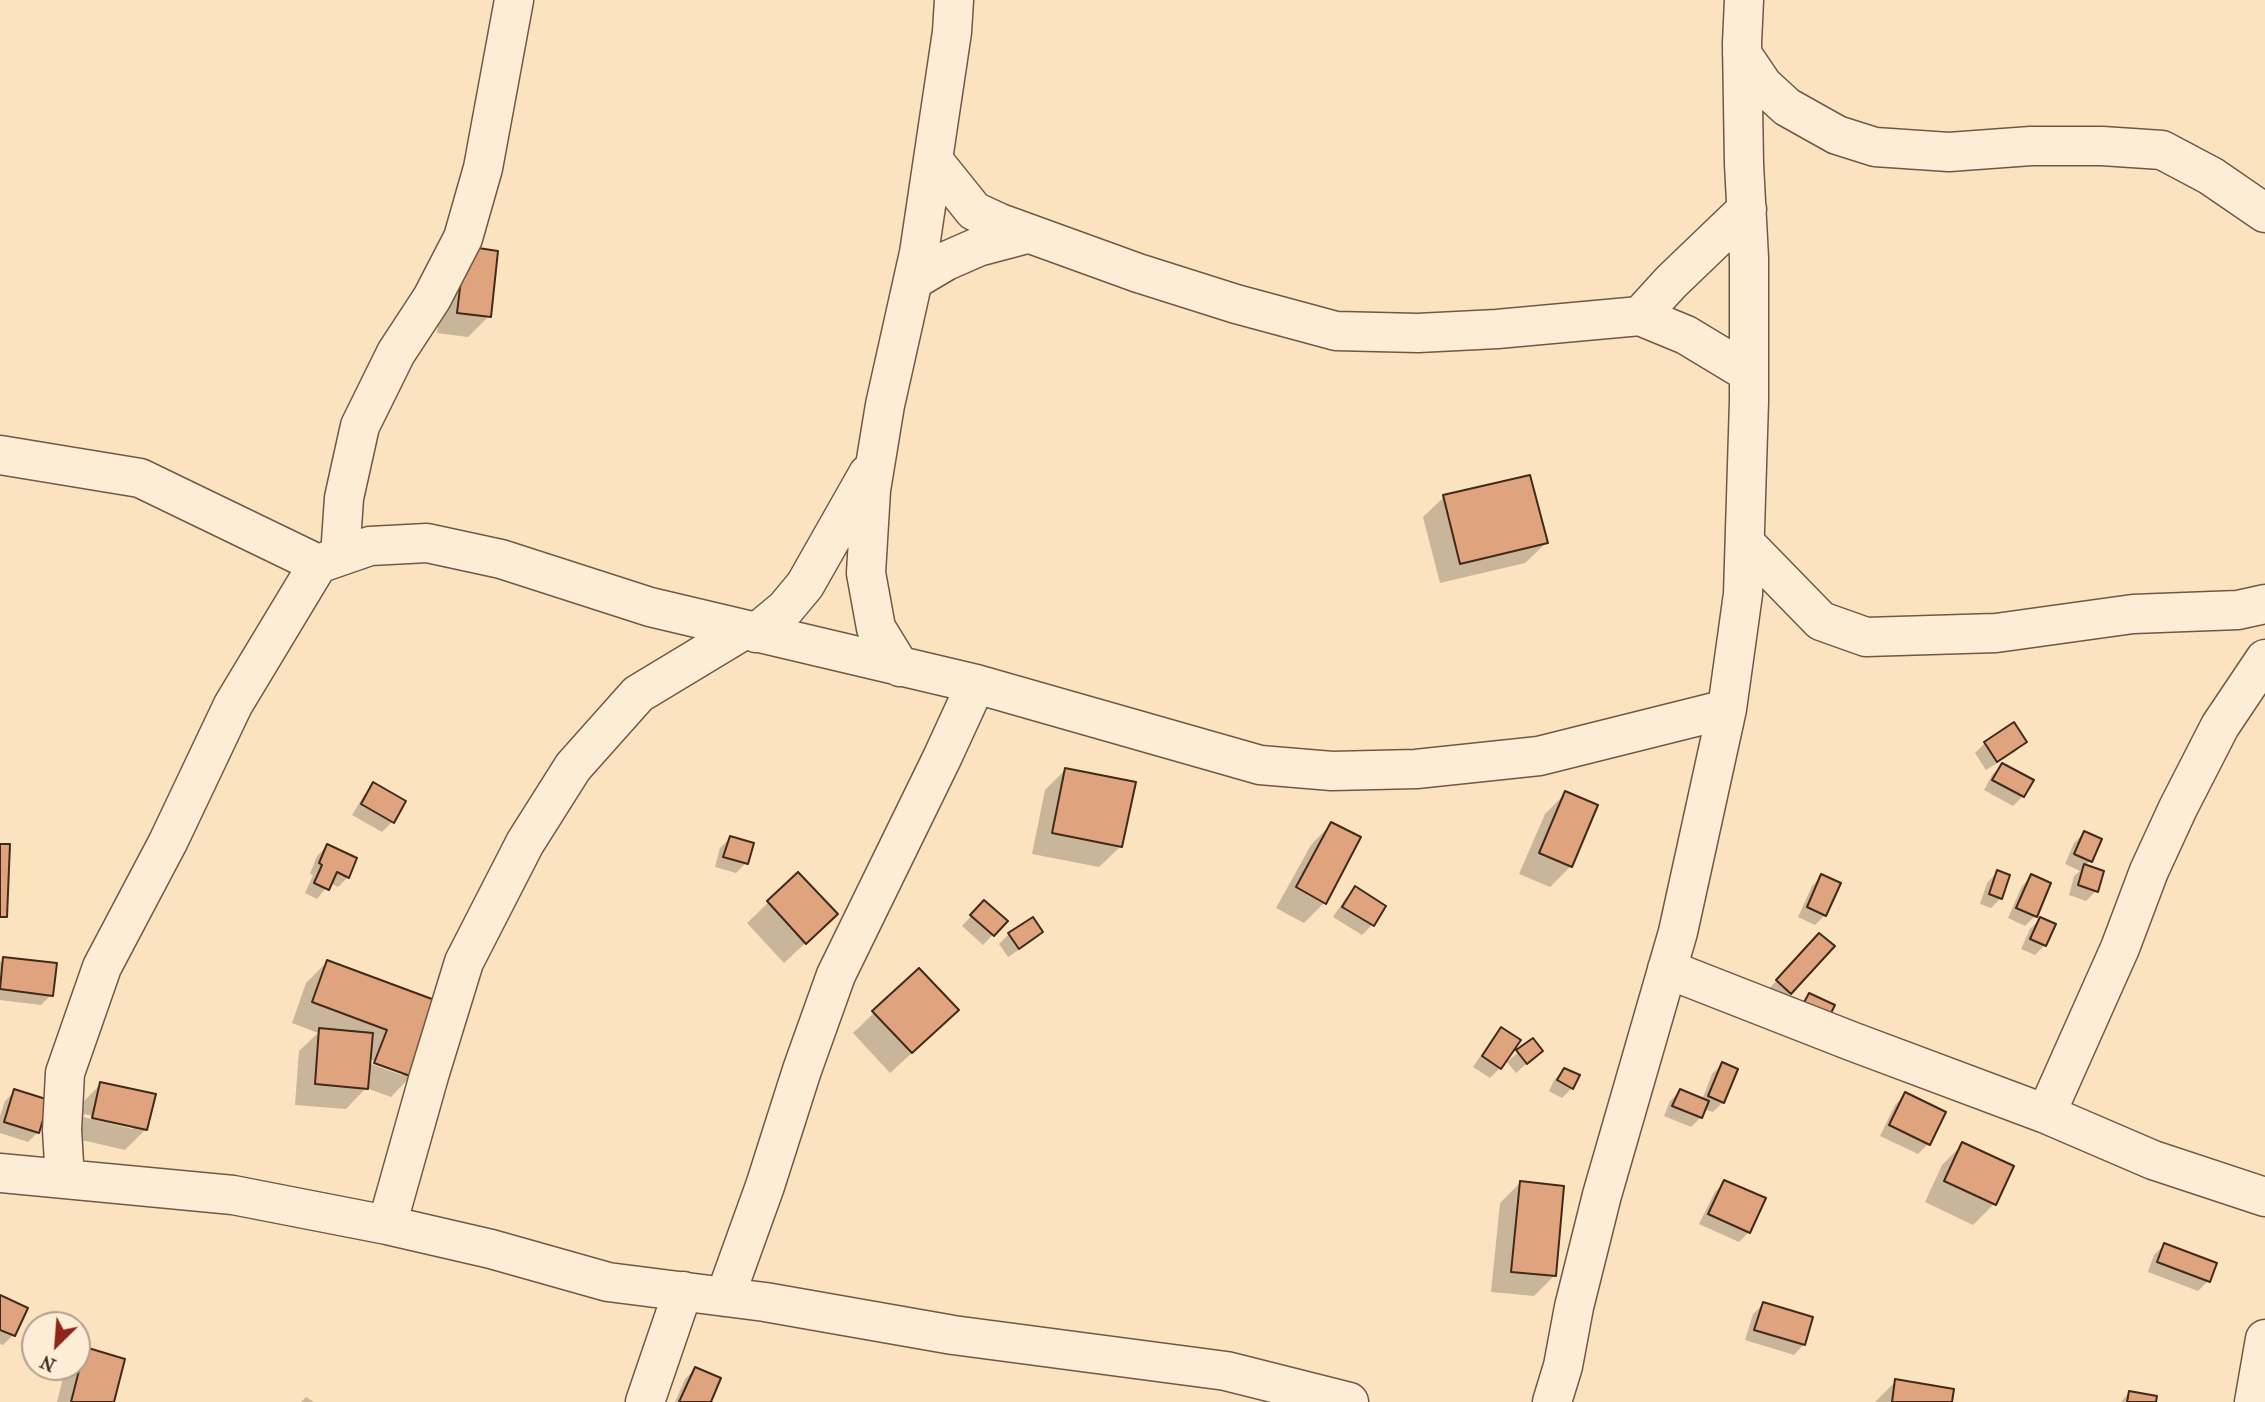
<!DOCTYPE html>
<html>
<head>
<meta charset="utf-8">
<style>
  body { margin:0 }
  #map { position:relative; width:2265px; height:1402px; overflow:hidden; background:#fce3c0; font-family:"IM FELL French Canon",serif }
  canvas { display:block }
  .north { position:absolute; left:21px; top:1311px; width:70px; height:70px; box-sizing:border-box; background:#fdedd6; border:2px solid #b29f8b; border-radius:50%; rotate:205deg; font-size:19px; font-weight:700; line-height:28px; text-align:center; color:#41291b }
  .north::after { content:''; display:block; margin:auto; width:24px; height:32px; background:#8f2418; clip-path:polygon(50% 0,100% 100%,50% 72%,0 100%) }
</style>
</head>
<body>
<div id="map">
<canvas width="2265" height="1402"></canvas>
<div class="north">N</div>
</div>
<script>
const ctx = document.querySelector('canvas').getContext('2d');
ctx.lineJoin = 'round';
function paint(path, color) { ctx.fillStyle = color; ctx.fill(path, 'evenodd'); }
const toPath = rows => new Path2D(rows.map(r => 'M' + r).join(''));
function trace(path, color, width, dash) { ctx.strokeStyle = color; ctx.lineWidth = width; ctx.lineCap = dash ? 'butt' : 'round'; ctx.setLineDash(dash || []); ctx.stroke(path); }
paint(toPath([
  [465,248,489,316,468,337,437,333,445,269],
  [1444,497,1546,543,1525,563,1440,583,1423,517],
  [2025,742,2015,752,1986,770,1975,753,1985,743],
  [2002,765,2031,780,2023,796,2013,806,1984,790,1992,775],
  [1066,769,1120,847,1099,867,1032,854,1045,790],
  [374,785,404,802,392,822,382,832,352,815,364,795],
  [1566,793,1571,866,1550,887,1519,874,1545,814],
  [1331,824,1324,903,1304,923,1276,908,1311,845],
  [2084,833,2090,861,2085,866,2096,891,2086,901,2069,895,2074,876,2080,871,2065,864,2074,843],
  [730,838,746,863,736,873,715,867,720,848],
  [327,846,348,877,338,887,330,883,317,899,305,893,313,875,310,874,317,856],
  [1997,872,2001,898,1991,908,1980,904,1987,883],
  [798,874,815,934,784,963,747,923],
  [1822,876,1825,915,1815,925,1798,917,1812,886],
  [2032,876,2035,916,2025,926,2008,918,2022,886],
  [1355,889,1372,925,1362,935,1333,917,1345,899],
  [984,902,1006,921,983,945,962,926],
  [2040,919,2045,945,2035,955,2021,949,2030,929],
  [1041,932,1031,942,1008,957,999,944,1009,934],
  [1809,945,1832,946,1780,1003,1767,991],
  [3,959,51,995,41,1005,0,1000,0,962],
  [327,962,438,1003,411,1076,391,1097,366,1088,346,1109,295,1105,299,1051,318,1033,292,1023,306,983],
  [367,1058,402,1072,402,1075,365,1062],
  [874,1013,936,1031,890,1073,853,1033],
  [1501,1030,1500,1068,1490,1078,1473,1067,1491,1040],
  [1532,1040,1541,1051,1516,1073,1507,1062],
  [1722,1064,1723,1102,1713,1112,1704,1109,1701,1117,1691,1127,1664,1116,1670,1101,1680,1091,1702,1100,1712,1074],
  [1564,1070,1572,1088,1562,1098,1549,1091,1554,1080],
  [101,1084,146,1129,125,1150,73,1138,80,1105],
  [84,1114,133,1125,133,1129,83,1117],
  [15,1091,38,1132,28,1142,0,1133,0,1116,5,1101],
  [1905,1095,1928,1144,1918,1154,1880,1136,1895,1105],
  [1963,1144,2011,1167,1994,1204,1973,1225,1925,1202,1942,1165],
  [1725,1182,1749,1232,1739,1242,1699,1224,1715,1192],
  [1520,1183,1555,1275,1534,1296,1491,1292,1500,1203],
  [2164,1245,2208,1281,2198,1291,2148,1272,2154,1255],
  [0,1297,25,1309,13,1335,3,1345,0,1344],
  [1763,1304,1804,1344,1794,1355,1745,1340,1753,1314],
  [86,1349,112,1402,57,1402,65,1370,68,1367,77,1367,77,1358],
  [695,1369,709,1402,675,1402,685,1379],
  [1896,1381,1951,1402,1875,1402],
  [2129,1393,2155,1402,2121,1402],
  [306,1397,314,1402,301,1402]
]), '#0003');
const building = toPath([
  [465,246,498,251,491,317,457,313,465,246],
  [1530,475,1548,543,1460,564,1443,495,1530,475],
  [2014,722,2027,742,1997,762,1984,742,2014,722],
  [2002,763,2034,780,2024,797,1992,780,2002,763],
  [1065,768,1136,782,1122,847,1052,833,1065,768],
  [373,782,406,801,394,823,361,804,373,782],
  [1565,791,1598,805,1572,867,1539,853,1565,791],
  [1331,822,1361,837,1326,904,1296,887,1331,822],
  [2084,831,2102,839,2092,862,2074,854,2084,831],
  [730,836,754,843,748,864,723,857,730,836],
  [0,844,10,844,7,917,0,917,0,844],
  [327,844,357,858,349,878,337,872,329,890,314,883,322,865,319,863,327,844],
  [2084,864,2104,871,2098,892,2078,885,2084,864],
  [1997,870,2010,875,2002,899,1989,894,1997,870],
  [798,872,838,914,806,944,767,901,798,872],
  [1821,874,1841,883,1826,916,1807,907,1821,874],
  [2031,874,2051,883,2037,917,2016,908,2031,874],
  [1355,886,1386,906,1374,926,1342,907,1355,886],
  [984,900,1008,921,994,936,970,915,984,900],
  [1033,917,1043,932,1019,949,1008,933,1033,917],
  [2040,917,2056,924,2046,946,2030,939,2040,917],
  [1819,933,1835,946,1791,994,1776,980,1819,933],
  [3,957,57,963,53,996,0,989,3,957],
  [327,960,440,1002,413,1077,374,1063,387,1030,312,1002,327,960],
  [919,968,959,1010,912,1053,872,1011,919,968],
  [1809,993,1835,1005,1825,1025,1799,1012,1809,993],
  [1501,1027,1521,1040,1501,1069,1482,1056,1501,1027],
  [319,1028,373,1033,368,1089,315,1084,319,1028],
  [1533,1038,1543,1051,1527,1064,1516,1050,1533,1038],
  [1722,1062,1738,1069,1724,1103,1708,1096,1722,1062],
  [1564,1068,1580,1075,1573,1089,1557,1080,1564,1068],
  [100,1082,156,1094,147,1130,92,1118,100,1082],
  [14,1089,49,1100,39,1133,4,1122,14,1089],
  [1680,1089,1709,1101,1702,1118,1672,1106,1680,1089],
  [1905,1092,1946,1112,1930,1145,1889,1125,1905,1092],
  [1962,1142,2014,1166,1996,1205,1944,1181,1962,1142],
  [1724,1180,1766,1198,1750,1233,1708,1214,1724,1180],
  [1520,1181,1564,1186,1556,1276,1511,1272,1520,1181],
  [2164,1243,2217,1263,2210,1282,2157,1262,2164,1243],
  [0,1295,28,1308,15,1336,0,1330,0,1295],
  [1763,1302,1813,1317,1805,1345,1754,1330,1763,1302],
  [85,1347,125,1359,114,1402,71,1402,85,1347],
  [695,1367,721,1378,711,1402,679,1402,695,1367],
  [1895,1379,1954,1389,1952,1402,1892,1402,1895,1379],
  [2129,1391,2157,1396,2156,1402,2127,1402,2129,1391]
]);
paint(building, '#dfa37e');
trace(building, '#41291b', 2);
const street = toPath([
  [1742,54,1763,85,1787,107,1837,135,1875,147,1949,152,2031,146,2102,146,2162,150,2211,176,2265,213],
  [933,160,974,211,1000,223,1138,273,1236,304,1336,331,1418,333,1497,329,1640,316,1686,335,1749,373],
  [914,280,946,261,978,247,1027,234],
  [1640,316,1671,282,1747,209],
  [0,455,140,478,318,564,370,546,427,543,501,559,650,607,976,684,1260,765,1332,771,1416,769,1539,756,1727,709],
  [1745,543,1821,621,1866,637,1996,633,2133,614,2238,610,2265,604],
  [340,556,344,498,360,426,396,353,432,298,463,238,483,168,514,0],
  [756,633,785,609,805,585,868,474],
  [900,667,876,628,866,573,871,490,885,405,919,253,952,32,954,0],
  [1667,969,1851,1041,2046,1114,2153,1160,2265,1197],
  [2046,1114,2120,948,2149,871,2178,808,2220,726,2265,659],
  [0,1173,233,1195,387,1225,491,1249,608,1282,765,1302,953,1335,1226,1371,1349,1402],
  [65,1179,62,1130,65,1073,102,967,168,842,233,705,318,564],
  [387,1225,429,1076,464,962,525,843,573,767,638,694,744,630],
  [725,1297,765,1186,802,1070,836,975,942,758,976,684],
  [645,1402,683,1291],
  [1552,1402,1563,1366,1574,1307,1602,1195,1678,932,1727,709,1743,594,1749,401,1749,258,1744,164,1742,43,1744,0],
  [2254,1402,2265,1339]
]);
trace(street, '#705844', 41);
trace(street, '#fdedd6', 38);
</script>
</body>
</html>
